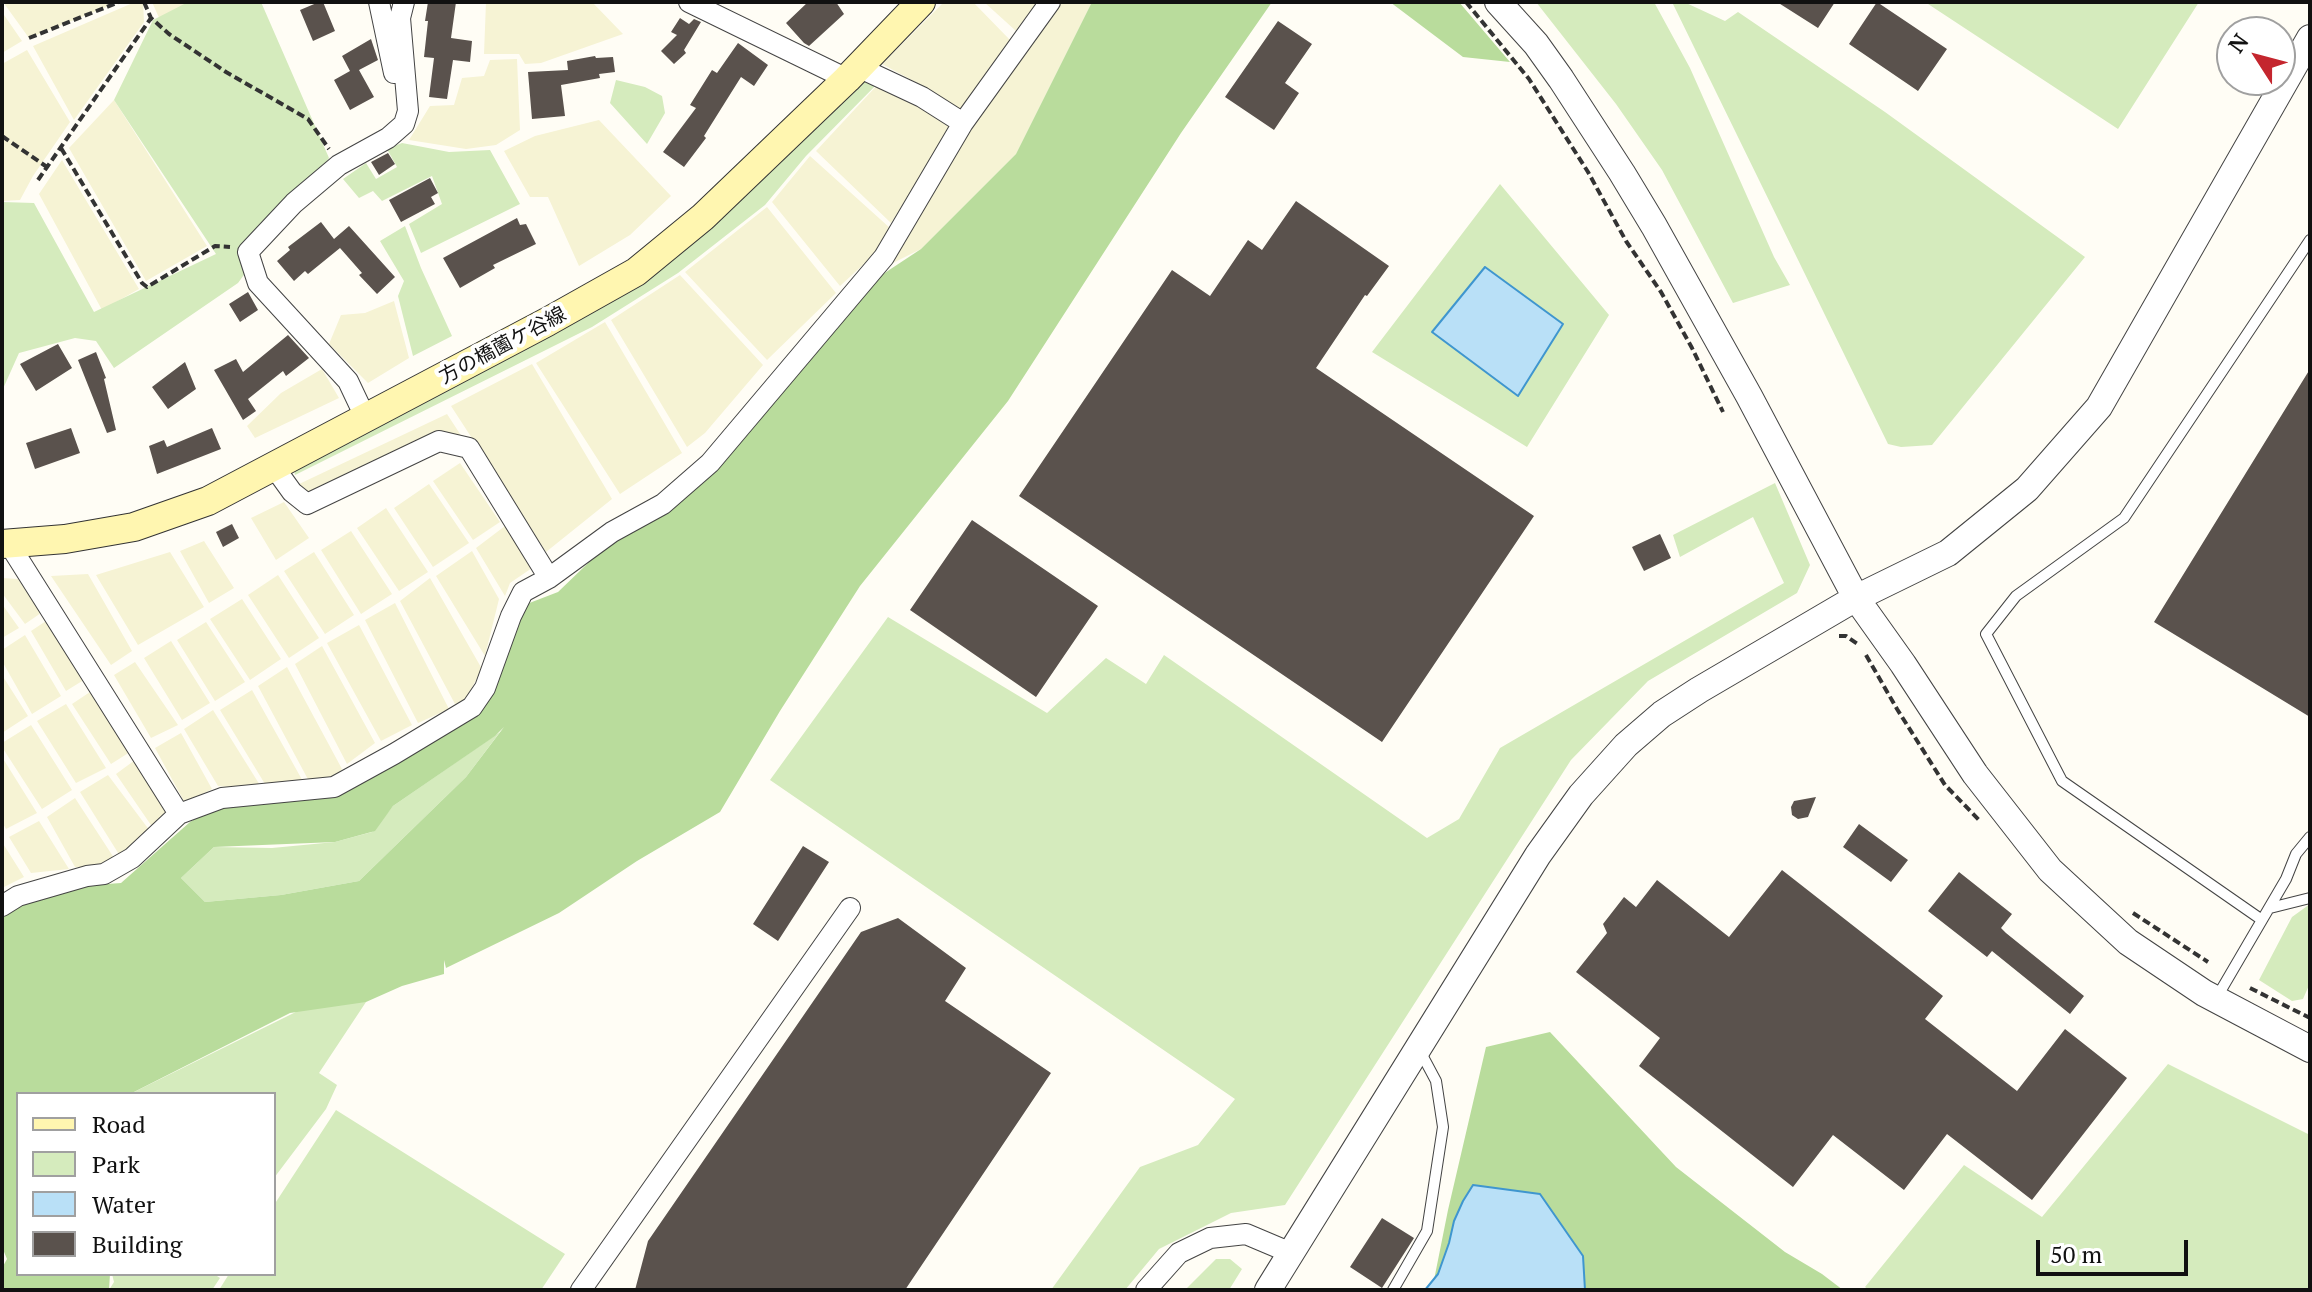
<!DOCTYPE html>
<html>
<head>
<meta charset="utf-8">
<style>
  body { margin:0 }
  #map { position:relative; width:2312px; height:1292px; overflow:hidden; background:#fffdf5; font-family:"PT Serif",serif }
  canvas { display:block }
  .frame { position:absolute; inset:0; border:4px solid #111; pointer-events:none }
  .legend { position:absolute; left:16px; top:1092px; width:260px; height:184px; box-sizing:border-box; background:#fff; border:2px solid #a0a0a0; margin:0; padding:10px 14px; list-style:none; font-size:24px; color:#111 }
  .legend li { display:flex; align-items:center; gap:16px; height:40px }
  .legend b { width:40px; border:2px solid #a0a0a0 }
  .north { position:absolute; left:2216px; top:16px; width:80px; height:80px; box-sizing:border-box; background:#fff; border:2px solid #a0a0a0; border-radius:50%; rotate:306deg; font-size:22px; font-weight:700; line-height:32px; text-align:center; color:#111 }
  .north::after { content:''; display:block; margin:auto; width:28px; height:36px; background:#c4262e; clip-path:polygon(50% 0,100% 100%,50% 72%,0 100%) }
  .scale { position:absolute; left:2036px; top:1240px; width:152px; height:36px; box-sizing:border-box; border:4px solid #111; border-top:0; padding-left:10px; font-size:24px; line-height:28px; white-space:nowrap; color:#111; -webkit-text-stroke:6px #fff; paint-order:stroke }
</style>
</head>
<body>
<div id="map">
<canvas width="2312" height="1292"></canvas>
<div class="frame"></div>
<ul class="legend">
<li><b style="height:10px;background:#fff6b0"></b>Road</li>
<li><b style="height:22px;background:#d5ebbd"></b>Park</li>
<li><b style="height:22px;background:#b9e0f7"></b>Water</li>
<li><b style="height:22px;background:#5a524d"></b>Building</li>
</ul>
<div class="north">N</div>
<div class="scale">50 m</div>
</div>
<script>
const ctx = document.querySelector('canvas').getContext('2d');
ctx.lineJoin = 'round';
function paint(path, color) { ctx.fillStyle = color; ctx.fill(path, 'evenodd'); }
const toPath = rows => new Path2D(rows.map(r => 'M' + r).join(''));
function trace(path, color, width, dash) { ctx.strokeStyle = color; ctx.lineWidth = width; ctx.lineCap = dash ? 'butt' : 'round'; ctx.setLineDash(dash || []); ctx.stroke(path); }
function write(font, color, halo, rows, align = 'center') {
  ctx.font = font + ' "PT Serif","Noto Sans JP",serif'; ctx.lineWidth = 8; ctx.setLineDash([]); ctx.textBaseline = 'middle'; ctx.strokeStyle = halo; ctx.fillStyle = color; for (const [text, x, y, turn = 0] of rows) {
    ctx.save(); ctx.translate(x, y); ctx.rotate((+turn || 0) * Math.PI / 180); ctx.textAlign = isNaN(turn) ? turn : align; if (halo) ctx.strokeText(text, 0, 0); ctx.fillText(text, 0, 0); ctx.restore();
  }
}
paint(toPath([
  [3,2,119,2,29,38],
  [135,2,143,2,144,22,74,120,33,46],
  [152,2,188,2,160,20],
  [486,2,592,2,623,34,541,63,525,64,519,54,484,54],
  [944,2,973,2,1011,41,958,113,921,85,882,64],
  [984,2,1037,2,1016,31],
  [1050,2,1092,2,1016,154,921,249,869,275],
  [2,12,22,41,2,53],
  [27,50,70,122,33,176,20,200,2,201,2,64],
  [517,59,520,130,496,145,466,149,409,140,430,106,454,105,462,78,484,76,490,60],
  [881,81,954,123,891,223,816,151],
  [114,100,207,246,146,281,69,148],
  [599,120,671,196,630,235,579,266,548,197,530,197,504,151,535,136],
  [810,156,890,228,878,251,840,286,772,202],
  [62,160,139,289,102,310,39,194],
  [767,207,836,293,767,360,685,272],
  [680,275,763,365,705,433,687,447,611,320],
  [394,301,409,358,368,383,329,344,341,315,365,313],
  [605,322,682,453,620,494,536,363],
  [532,364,612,499,546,552,451,406],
  [322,369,339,398,255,438,247,426,281,393],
  [447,414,464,440,307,496,297,485],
  [460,463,500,522,473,540,433,481],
  [429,484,469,543,433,567,394,508],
  [284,502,309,538,276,560,251,518],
  [386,508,428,572,399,591,357,528],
  [505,526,532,568,510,583,505,596,476,548],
  [351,531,392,594,361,614,321,550],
  [204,541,234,588,209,603,180,551],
  [472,551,499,599,485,656,436,576],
  [170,552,204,607,138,645,96,575],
  [314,552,354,615,325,634,284,571],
  [88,574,132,651,111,665,51,576],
  [278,575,319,638,289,658,248,595],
  [2,578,18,579,41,613,25,624,2,593],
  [430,578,482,669,465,700,455,704,400,601],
  [242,599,281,659,250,680,210,619],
  [395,603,449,709,418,723,365,620],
  [2,604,19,628,2,638],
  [49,619,87,678,66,691,31,631],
  [206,622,245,682,215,701,177,640],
  [359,625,412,725,381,741,327,643],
  [25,635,61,696,32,714,2,661,2,650],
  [171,641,210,703,182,720,144,658],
  [322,646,375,743,347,764,295,664],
  [135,662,178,725,151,738,114,675],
  [287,667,342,769,331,783,311,785,258,686],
  [2,675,28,716,2,733],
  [93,690,130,752,111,764,72,704],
  [252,690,305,785,268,789,220,710],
  [66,704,106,768,76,783,37,721],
  [213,710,263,790,218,786,184,729],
  [31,725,72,790,42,809,2,747,2,743],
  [181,733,212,789,185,803,155,748],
  [2,757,37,813,6,829,2,822],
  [135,760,170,813,153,828,116,774],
  [108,775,150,831,120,856,80,792],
  [75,798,116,861,98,867,75,867,47,817],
  [39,821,69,869,31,873,9,837],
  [2,842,24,877,2,888]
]), '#f6f3d4');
paint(toPath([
  [188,2,261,2,329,158,238,283,114,368,96,341,75,338,19,353,2,391,2,202,34,203,94,312,216,254,114,100,153,20],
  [1536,2,1654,2,1690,68,1774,257,1790,285,1733,303,1662,170,1616,104],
  [1672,2,1684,2,1725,21,1738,12,1885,112,2085,257,1932,445,1901,447,1888,444],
  [1925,2,2199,2,2118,129],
  [866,70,883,78,806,156,765,205,678,273,592,327,295,475,293,465,600,302],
  [616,80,645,87,662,96,665,113,647,144,610,103],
  [402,143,449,152,490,150,520,204,421,253,409,224,442,204,432,176,382,201,373,191,359,198,343,179,366,163,376,179,397,167,387,149],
  [1500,184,1609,315,1527,447,1372,352],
  [405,226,421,268,452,336,413,356,398,296,404,281,380,241],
  [1775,483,1810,565,1797,593,1648,681,1571,760,1285,1205,1231,1213,1159,1249,1125,1290,1051,1290,1140,1167,1198,1145,1235,1099,770,780,888,617,1047,713,1106,658,1146,684,1164,655,1427,838,1459,819,1500,748,1784,583,1753,517,1680,557,1673,535],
  [500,732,466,777,359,881,281,895,205,902,181,878,214,847,272,848,335,842,372,832,393,806],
  [2310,904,2310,983,2303,999,2292,1001,2259,980,2292,917],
  [366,1002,319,1073,337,1085,326,1109,274,1178,274,1094,130,1094,314,1003],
  [2168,1064,2310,1135,2310,1290,1869,1290,1865,1287,1964,1165,2042,1217],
  [336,1110,565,1254,541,1290,219,1290,229,1274,274,1274,274,1205],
  [1216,1259,1230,1259,1242,1269,1229,1290,1185,1290],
  [112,1274,214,1274,220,1278,212,1290,109,1290,114,1282]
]), '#d5ebbd');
paint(toPath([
  [1092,2,1272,2,1181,133,1008,401,860,586,780,711,720,812,637,861,559,913,446,968,444,960,444,974,402,986,366,1002,290,1013,130,1094,18,1094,18,1274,110,1274,109,1290,2,1290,2,1268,7,1259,2,1247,2,918,17,908,65,887,121,883,190,822,221,803,314,791,472,707,519,607,558,592,611,541,675,493,871,282,921,249,1016,154],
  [504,727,466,777,359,881,281,895,205,902,181,878,214,847,335,842,375,831,393,806,495,736],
  [1390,2,1459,2,1510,62,1463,57],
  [1550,1032,1676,1167,1785,1252,1822,1274,1843,1290,1432,1290,1448,1210,1486,1047]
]), '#b9dc9c');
const water = toPath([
  [1485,267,1563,324,1518,396,1432,332,1485,267],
  [1473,1185,1540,1194,1583,1256,1585,1290,1425,1290,1438,1274,1449,1243,1454,1221,1463,1201,1473,1185]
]);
paint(water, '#b9e0f7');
trace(water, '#3f96cf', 2);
paint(toPath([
  [319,2,323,2,335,31,313,41,300,10],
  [428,2,456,2,451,38,472,41,470,62,453,60,447,99,429,97,434,58,424,57,428,21,425,21],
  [808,2,836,2,844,14,809,46,804,43,786,23],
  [1777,2,1835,2,1818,28],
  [1877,2,1947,49,1918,91,1849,44],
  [680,18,689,24,694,19,701,22,684,50,686,53,674,64,661,51,677,35,671,32],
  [1278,21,1312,44,1285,83,1299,93,1274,130,1225,97],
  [371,39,378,60,359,70,374,97,350,110,334,80,350,71,342,56],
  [738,43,768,65,754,86,741,77,704,136,706,138,684,167,663,152,696,108,690,105,712,70,717,73],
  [595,56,596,58,613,57,615,72,599,74,600,78,561,85,565,116,532,119,528,72,568,70,567,61],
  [388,153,395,164,379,175,371,162],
  [430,178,438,193,431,197,435,204,401,222,389,200],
  [1296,201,1389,266,1367,296,1365,295,1316,368,1534,516,1382,742,1019,496,1172,270,1210,296,1248,240,1262,250],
  [517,218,520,225,526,224,536,244,493,265,495,268,460,288,443,258],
  [321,222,334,239,349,226,395,277,377,294,359,275,362,273,340,248,308,274,305,271,294,281,277,261,290,250,288,247],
  [248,292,258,310,240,322,229,304],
  [288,335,309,358,286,376,283,371,248,399,256,411,243,420,214,370,236,359,243,372],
  [58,344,72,368,36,391,20,364],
  [96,352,106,378,104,379,116,430,107,433,78,360],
  [185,362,196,389,168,409,152,387],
  [2310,369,2310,717,2154,622],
  [71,428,80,453,35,469,26,443],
  [212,428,221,449,157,474,149,446,164,440,167,447],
  [972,520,1098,606,1036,697,910,610],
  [232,524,239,538,223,547,216,532],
  [1660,534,1671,558,1644,571,1632,547],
  [1816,797,1808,817,1798,819,1792,815,1791,807,1794,801],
  [1859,824,1908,860,1891,882,1843,847],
  [803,846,829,862,778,941,753,924],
  [1782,870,1943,996,1925,1019,2017,1091,2065,1029,2127,1078,2032,1200,1947,1134,1904,1190,1833,1135,1793,1187,1639,1066,1660,1038,1576,972,1607,933,1603,924,1624,897,1636,907,1657,880,1729,937],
  [1959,872,2012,914,2001,928,2006,933,2084,996,2070,1014,1992,951,1987,957,1928,911],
  [898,918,966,968,945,1001,1051,1073,905,1290,635,1290,648,1241,861,932],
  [1382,1218,1414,1238,1382,1288,1350,1267]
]), '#5a524d');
const service = toPath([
  [2270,908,2310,898],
  [2262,920,2286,879,2296,854,2310,837],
  [2217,997,2262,920,2062,781,1986,634,2016,596,2124,518,2310,240],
  [1393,1290,1427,1231,1443,1127,1436,1081,1420,1051]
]);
const minor = toPath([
  [379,2,394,73],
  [689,2,847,79],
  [858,67,922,97,963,123],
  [366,419,348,381,258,283,248,252,294,203,339,165,388,138,404,124,408,111,400,18,404,2],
  [274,467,292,492,307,504,439,441,469,448,549,578],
  [9,544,179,814],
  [2,906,18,896,87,876,104,874,132,858,179,814,222,798,334,787,394,754,472,707,485,688,511,616,523,592,549,578,612,532,663,504,710,463,884,257,963,123,1050,2],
  [581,1290,850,908],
  [1146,1290,1179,1253,1210,1238,1246,1234,1291,1253]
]);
const tertiary = toPath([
  [1498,2,1536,44,1561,79,1622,173,1654,226,1749,396,1856,598,1903,664,1975,774,2050,870,2128,942,2204,993,2310,1049],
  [1268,1290,1538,855,1581,795,1626,745,1662,714,1699,690,1856,598,1948,553,2027,489,2099,407,2310,38]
]);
const secondary = toPath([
  [2,544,65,539,134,527,208,501,547,322,636,272,703,217,847,79,921,2]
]);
trace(service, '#444', 12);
trace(minor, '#444', 22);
trace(tertiary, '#444', 28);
trace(secondary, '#333', 30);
trace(toPath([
  [144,2,151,18,169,34,226,72,308,119,329,149],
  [1466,2,1529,79,1588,172,1626,241,1661,292,1692,348,1723,412],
  [29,38,119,2],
  [2,136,47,167],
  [61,148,142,283,147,287,215,246,230,247],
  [38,180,151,18],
  [1839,636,1846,636,1859,645],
  [1866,655,1897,709,1945,785,1981,822],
  [2133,913,2208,962],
  [2250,988,2310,1018]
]), '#333', 4, [8, 4]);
trace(service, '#fff', 10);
trace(minor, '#fff', 20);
trace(tertiary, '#fff', 26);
trace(secondary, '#fff6b0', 28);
write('20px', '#111', '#fff', [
  ["方の橋薗ケ谷線",503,346,-28]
]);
</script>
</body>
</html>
